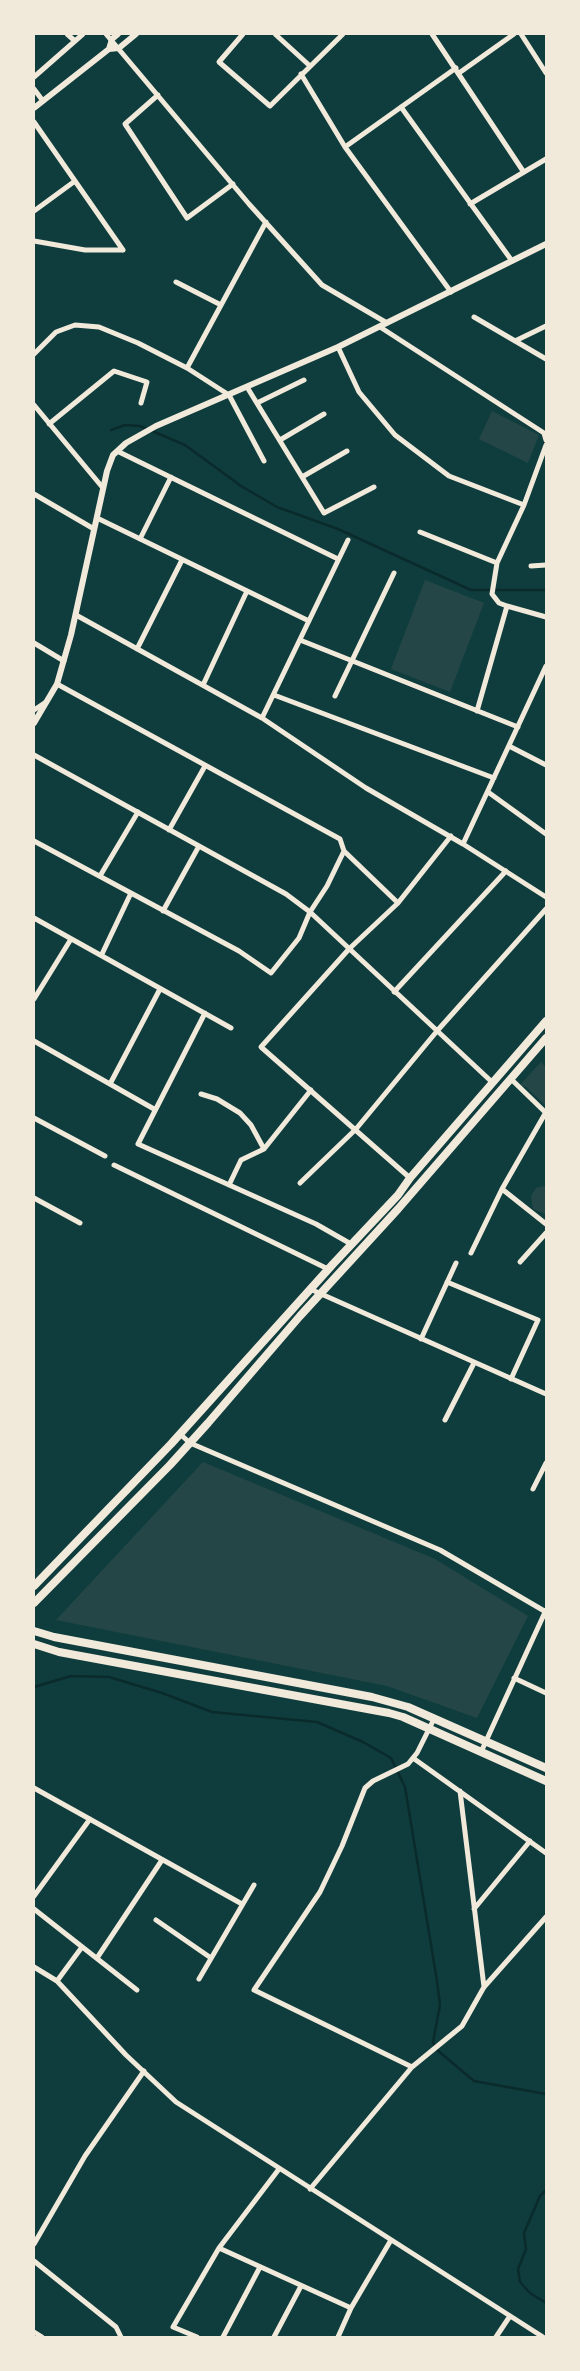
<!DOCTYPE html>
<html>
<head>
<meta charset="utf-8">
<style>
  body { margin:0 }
  #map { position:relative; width:580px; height:2371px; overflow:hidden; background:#0f3d3e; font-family:Jost,sans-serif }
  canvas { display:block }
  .frame { position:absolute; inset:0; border:35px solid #f1e9da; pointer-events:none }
</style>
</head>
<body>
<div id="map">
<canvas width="580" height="2371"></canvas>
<div class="frame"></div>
</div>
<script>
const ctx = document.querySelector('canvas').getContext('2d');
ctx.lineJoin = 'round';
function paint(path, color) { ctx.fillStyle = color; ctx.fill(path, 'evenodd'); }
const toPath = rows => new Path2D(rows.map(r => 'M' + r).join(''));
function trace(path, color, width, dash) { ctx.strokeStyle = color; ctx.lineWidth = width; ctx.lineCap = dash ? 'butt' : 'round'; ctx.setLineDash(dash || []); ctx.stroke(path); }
paint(toPath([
  [492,411,539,435,528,463,479,439],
  [425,580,484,603,450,692,391,669],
  [541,1062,546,1067,546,1106,526,1087,520,1085],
  [544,1186,546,1187,546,1214,533,1209,531,1196,536,1188],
  [203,1462,435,1559,528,1616,477,1718,387,1686,56,1620]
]), '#244646');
trace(toPath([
  [111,430,125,425,140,426,147,429],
  [152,431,185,445,241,486,277,507,338,529,471,590,546,590],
  [34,1687,71,1676,109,1677,162,1693,212,1712,317,1722,363,1742,391,1758,405,1787,437,1981,440,2005,433,2042,436,2049,474,2081,546,2094],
  [546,2190,540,2196,524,2233,526,2249,518,2269,520,2282,530,2293,546,2303]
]), '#0a2a2b', 2.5);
trace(toPath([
  [67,34,75,41],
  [106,34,249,204,322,285,387,323],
  [243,34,219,62,270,106,343,34],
  [275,34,310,66],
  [432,34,523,171],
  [521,34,546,73],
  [459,73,514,34],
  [301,74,345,147,451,292],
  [34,77,83,34],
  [34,89,43,101],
  [158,95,125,124,187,218,233,184],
  [401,107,512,261],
  [34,122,123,250],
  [345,147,456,68],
  [470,204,546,159],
  [34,211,75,181],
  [34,241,85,250,123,250],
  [176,282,221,305],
  [474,317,546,359],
  [380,327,544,433,546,440],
  [515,341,546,326],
  [338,347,359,392,395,435,449,476,524,505],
  [34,354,56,332,75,325,99,327,138,343,187,368,229,395,264,461],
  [187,368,266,222],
  [247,387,324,513,374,487],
  [257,403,304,380],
  [34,405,103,488],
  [49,424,114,371,147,382,141,403],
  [280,440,324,414],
  [117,451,338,559],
  [302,477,347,451],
  [34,494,94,529],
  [97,518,309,621],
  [420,532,497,563,524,505,546,445],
  [140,539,171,477],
  [497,563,492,594,499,603,507,606],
  [531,566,546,565],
  [76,615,262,718,366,788,463,844,546,897],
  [300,640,518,727],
  [34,643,64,661],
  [137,649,182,560],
  [203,685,247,591],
  [274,695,494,778],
  [335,696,394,573],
  [34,710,46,702],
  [477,711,507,606,546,617],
  [262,718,348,540],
  [509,746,546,765],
  [34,755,286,894,310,912,493,1083],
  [488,792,546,834],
  [169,830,205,766],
  [34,841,239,951,271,973,299,938,310,912,327,886,344,851,340,839,57,684],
  [463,844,546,666],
  [344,851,398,903],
  [100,876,138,812],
  [163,911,199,846],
  [34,918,231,1028],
  [102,954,131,893],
  [394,992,506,871],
  [34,999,71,939],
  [205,1013,138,1144,316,1224,351,1244],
  [34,1041,154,1109],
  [511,1079,546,1113],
  [110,1084,160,989],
  [201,1094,217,1099,240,1113,251,1125,264,1149],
  [34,1118,105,1156],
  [114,1165,328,1269],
  [410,1178,261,1047,349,949,398,903,451,836],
  [300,1183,356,1129,437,1031,546,909],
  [229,1185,241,1160,264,1149,311,1090],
  [502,1189,546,1224],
  [34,1198,80,1223],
  [471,1253,502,1189,546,1112],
  [520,1262,546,1233],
  [447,1282,538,1320,511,1379],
  [310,1289,546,1394],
  [421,1339,456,1263],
  [445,1420,474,1363],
  [180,1434,190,1443,440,1550,546,1612],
  [533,1489,546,1463],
  [514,1678,546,1693],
  [481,1752,546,1610],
  [413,1758,546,1853],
  [34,1788,242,1904],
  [460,1791,484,1987],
  [34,1896,90,1819],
  [34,1909,137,1990],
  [474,1909,530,1841],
  [156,1920,211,1958],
  [97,1958,162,1860],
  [34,1967,57,1981,126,2055,176,2102,543,2337],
  [199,1979,254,1885],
  [57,1981,82,1947],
  [412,2067,254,1990,320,1892,342,1846,365,1788,373,1781,408,1764,417,1753,434,1719],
  [310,2189,412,2067,462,2026,484,1987,546,1917],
  [34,2244,85,2156,144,2071],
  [219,2248,351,2308],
  [34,2261,116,2327,121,2337],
  [34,2332,42,2337],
  [197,2337,173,2327,219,2248,279,2169],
  [223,2337,260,2267],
  [274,2337,301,2286],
  [338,2337,351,2308,391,2240],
  [496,2337,510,2316]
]), '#f1e9da', 5);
trace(toPath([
  [109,49,112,39,118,34],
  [34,108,109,49,119,48,136,34],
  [34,723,57,684,71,635,107,471,113,455,126,443,156,426,338,347,546,244]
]), '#f1e9da', 6);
trace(toPath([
  [34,1586,171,1444,333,1264,398,1195,410,1178,546,1021],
  [34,1603,170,1465,208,1423,300,1316,398,1209,546,1038],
  [34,1631,54,1637,372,1697,408,1707,546,1768],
  [34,1644,59,1652,389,1713,403,1717,546,1781]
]), '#f1e9da', 8);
</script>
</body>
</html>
